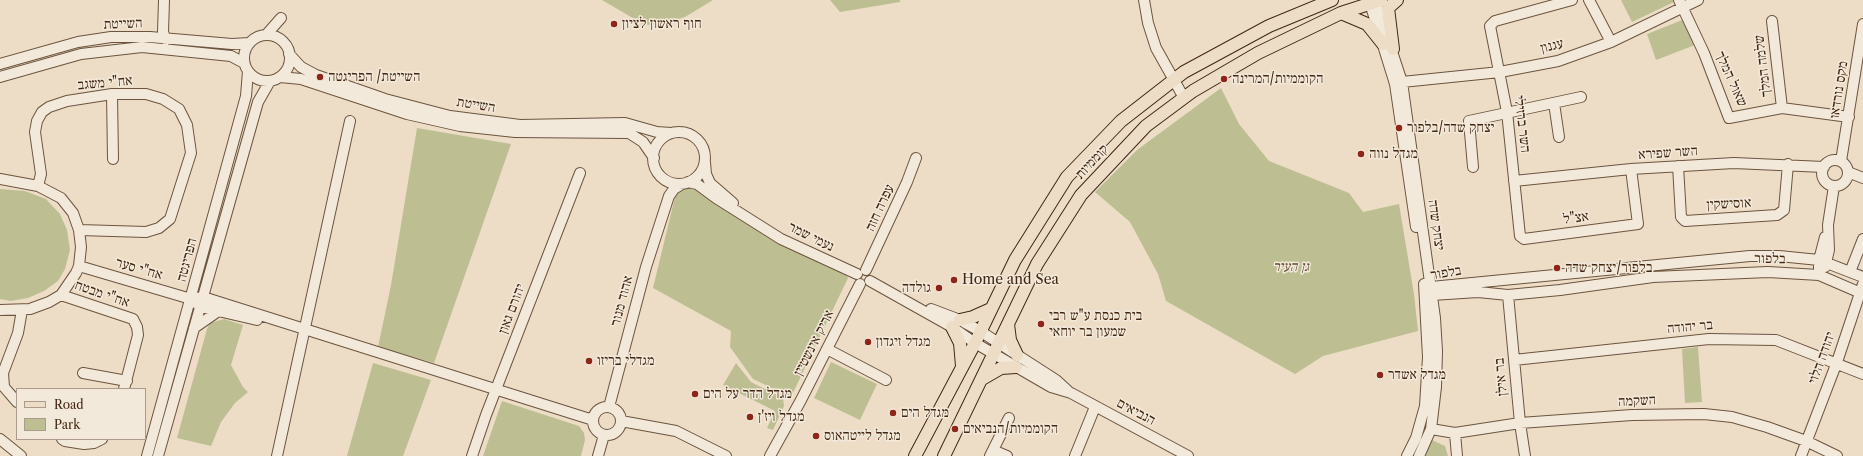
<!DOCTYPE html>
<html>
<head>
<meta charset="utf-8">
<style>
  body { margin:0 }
  #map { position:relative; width:1863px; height:456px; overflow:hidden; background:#edddc6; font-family:"Libre Caslon Text",serif }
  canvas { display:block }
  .legend { position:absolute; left:16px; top:388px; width:130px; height:52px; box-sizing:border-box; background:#f3e9da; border:1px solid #ac9b8a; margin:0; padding:5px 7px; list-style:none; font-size:12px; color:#412611 }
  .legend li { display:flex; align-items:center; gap:8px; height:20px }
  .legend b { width:20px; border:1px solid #ac9b8a }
</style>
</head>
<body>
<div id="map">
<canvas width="1863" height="456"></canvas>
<ul class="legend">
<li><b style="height:5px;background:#edddc6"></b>Road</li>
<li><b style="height:11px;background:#bdbf92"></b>Park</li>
</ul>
</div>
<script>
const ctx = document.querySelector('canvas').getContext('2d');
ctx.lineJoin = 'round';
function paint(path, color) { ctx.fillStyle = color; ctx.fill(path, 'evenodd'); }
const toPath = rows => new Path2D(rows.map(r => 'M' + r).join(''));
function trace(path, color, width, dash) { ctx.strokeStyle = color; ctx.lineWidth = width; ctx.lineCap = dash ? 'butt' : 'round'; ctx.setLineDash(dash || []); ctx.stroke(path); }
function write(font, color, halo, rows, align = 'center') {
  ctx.font = font + ' "Libre Caslon Text","Frank Ruhl Libre",serif'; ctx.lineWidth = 3; ctx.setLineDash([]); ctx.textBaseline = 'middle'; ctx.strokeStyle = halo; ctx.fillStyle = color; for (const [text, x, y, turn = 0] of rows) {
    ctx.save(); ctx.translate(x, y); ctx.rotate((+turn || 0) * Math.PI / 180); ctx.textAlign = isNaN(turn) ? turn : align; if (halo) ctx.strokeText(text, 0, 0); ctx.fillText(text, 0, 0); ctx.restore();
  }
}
paint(toPath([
  [602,0,713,0,685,17,661,24,651,25,643,24],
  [830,0,900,0,900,2,840,12],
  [1621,0,1673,0,1674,2,1632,22],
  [1685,19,1695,45,1656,60,1647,34],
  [1221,88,1239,124,1269,161,1349,193,1363,212,1399,204,1414,294,1418,331,1323,356,1295,374,1166,301,1158,274,1130,222,1095,192,1137,150],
  [417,128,511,144,434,363,378,347,391,285],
  [688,187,694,187,701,194,736,215,845,273,848,278,791,397,753,379,730,347,731,331,653,288,675,197,677,193],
  [0,189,25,191,46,199,60,214,67,230,70,250,65,269,58,281,44,291,28,298,11,301,0,299],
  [224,319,243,325,231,365,243,387,248,392,235,403,221,422,211,446,177,438,207,329,210,323],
  [1698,347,1702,402,1685,403,1682,349],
  [831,362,877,384,860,420,814,398],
  [373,363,431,380,403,456,347,456],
  [736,363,751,382,783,398,784,406,773,430,767,428,775,411,723,385],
  [502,401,579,426,584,433,585,440,581,456,483,456],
  [1430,439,1445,446,1448,456,1421,456]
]), '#bdbf92');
const minor = toPath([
  [164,0,163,32,166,40],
  [1144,0,1148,23,1156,48,1184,98],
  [1369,0,1395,84,1416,227],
  [1375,0,1402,82,1435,318,1437,351,1436,387,1431,429,1419,456],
  [1572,0,1495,21,1490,26,1507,112,1520,236,1524,239,1638,224,1631,169],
  [1589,0,1611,42],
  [1679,0,1704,53,1729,118,1782,108,1849,117],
  [1772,21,1782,108],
  '244 58a23 23 0 1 1 46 0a23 23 0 1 1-46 0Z',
  [266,35,281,18],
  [289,54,301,67,316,75,385,99,450,116,520,125,625,123,657,132,671,133],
  [0,64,78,42,111,37,150,37,232,44,249,43],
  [0,77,81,54,142,47,231,56,244,63],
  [280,77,301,79,407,114,460,126,515,132,629,133,643,142,654,158],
  [1402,82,1500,72,1558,61,1611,42,1698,0],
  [112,94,113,159],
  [1554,103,1559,137],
  '653 158a26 26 0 1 1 52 0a26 26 0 1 1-52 0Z',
  '1822 173a13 13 0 1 1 26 0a13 13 0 1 1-26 0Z',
  [1841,161,1863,24],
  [705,162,706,174,710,183,733,203],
  [1678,166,1681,217,1685,221,1777,215,1784,210,1788,164],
  [1473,167,1469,121,1581,97],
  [1848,172,1863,178],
  [0,179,38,186,61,198,73,213,79,230,81,247,79,266,76,273,61,295,49,302,30,309,0,310],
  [1514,181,1631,169,1734,163,1824,167],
  [688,182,697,184,716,198,781,239,857,274],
  [38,186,41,174,35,132,37,121,42,112,49,107,67,101,112,94,146,94,163,99,179,109,187,125,191,153,170,219,159,228,146,232,79,230],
  [79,266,191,299,201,307,257,320],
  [1825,267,1829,250,1828,225,1834,186],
  [866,270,907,182,916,158],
  [1850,272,1863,239],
  [1819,275,1819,260,1825,237],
  [870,281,952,327,975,343,1051,387,1071,393,1188,456],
  [1427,290,1431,287,1750,256,1779,256,1819,260,1863,277],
  [1427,292,1432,295,1478,292,1508,295,1560,290,1653,277,1768,272,1819,275,1863,294],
  [61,295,133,319,137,327,138,335,124,389],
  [1508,295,1520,423,1525,456],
  [191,299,203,297,593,420],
  [931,309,960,320,980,331,1056,380,1068,391],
  [194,328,217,312],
  [827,349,886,380],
  [1514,360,1709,339,1776,340,1863,374],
  [83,373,127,381],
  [17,402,4,387,3,373,18,333,22,310],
  '593 421a14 14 0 1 1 28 0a14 14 0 1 1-28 0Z',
  [609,407,646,267,669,196,674,189,682,184],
  [621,421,676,431,726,456],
  [1431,429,1455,433,1520,423,1632,415,1704,414,1732,417,1767,427,1806,441,1837,456],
  [1455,433,1457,456],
  [0,439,21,456],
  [62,439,65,441,84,444,94,443,102,439],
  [993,450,1007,456],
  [147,456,246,96,248,71],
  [158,456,258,102,270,81],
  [277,456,350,121],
  [472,456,486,415,580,173],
  [598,456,604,435],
  [770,456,801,400,860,284],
  [990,456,1009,418],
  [1075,456,1095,407],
  [1407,456,1416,438,1425,406,1428,357,1424,284],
  [1801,456,1837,362,1863,284]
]);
const major = toPath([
  [1341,13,1367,24,1383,44],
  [1393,49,1388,8,1397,0],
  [960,320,973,317,991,309],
  [1008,324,1010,340,1017,355],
  [952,327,960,343,962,366],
  [982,379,1001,368,1016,367],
  [915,456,975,343,1015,260,1067,177,1121,121,1184,72,1269,26,1332,0],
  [944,456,1037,264,1081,195,1146,126,1193,91,1258,53,1341,13,1381,0]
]);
trace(minor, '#6c543e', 12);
trace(major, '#412611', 14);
trace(minor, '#f3e9da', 10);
trace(major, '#edddc6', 12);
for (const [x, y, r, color] of [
  [614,24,4,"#8f2418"],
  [320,77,4,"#8f2418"],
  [1224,79,4,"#8f2418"],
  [1399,128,4,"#8f2418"],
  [1361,154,4,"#8f2418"],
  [1557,268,4,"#8f2418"],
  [954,280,4,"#8f2418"],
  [939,288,4,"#8f2418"],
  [1041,324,4,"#8f2418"],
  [868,342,4,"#8f2418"],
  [589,361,4,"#8f2418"],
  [1380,375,4,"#8f2418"],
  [695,394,4,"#8f2418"],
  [893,413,4,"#8f2418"],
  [750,417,4,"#8f2418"],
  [955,429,4,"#8f2418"],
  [816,436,4,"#8f2418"]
]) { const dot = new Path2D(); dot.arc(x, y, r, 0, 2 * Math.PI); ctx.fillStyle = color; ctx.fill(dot); trace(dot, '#f3e9da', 1.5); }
write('14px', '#412611', '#f3e9da', [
  ["השייטת",123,24,-2],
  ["עגנון",1552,46,-14],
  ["שלמה המלך",1763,66,-97],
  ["שאול המלך",1731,79,66],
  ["אח\"י משגב",105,83,-5],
  ["מקס נורדאו",1839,90,-81],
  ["השייטת",476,105,9],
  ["השר ברזילי",1522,124,83],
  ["השר שפירא",1668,153,-4],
  ["קוממיות",1092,162,-47],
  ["אוסישקין",1729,204,-3],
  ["עפרה חזה",880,208,-65],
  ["אצ\"ל",1576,218,-8],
  ["יצחק שדה",1436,225,82],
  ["נעמי שמר",811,237,26],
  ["בלפור",1770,259,1],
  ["הפריגטה",187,260,-75],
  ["אח\"י סער",139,269,16],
  ["בלפור",1446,273,-9],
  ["אח\"י מבטח",102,294,19],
  ["אהוד מנור",622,301,-75],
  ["יהורם גאון",512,309,-69],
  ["בר יהודה",1690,327,-5],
  ["אריק אינשטיין",814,343,-63],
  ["יהודה הלוי",1822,358,-70],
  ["בר אילן",1501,377,-95],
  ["השקמה",1637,401,-3],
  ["הנביאים",1136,412,28]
]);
write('14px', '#412611', '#f3e9da', [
  ["חוף ראשון לציון",622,24],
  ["השייטת/ הפריגטה",328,77],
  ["הקוממיות/המרינה",1232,79],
  ["יצחק שדה/בלפור",1407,128],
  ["מגדל נווה",1369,154],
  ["בלפור/יצחק שדה",1565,268],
  ["Home and Sea",962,280],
  ["גולדה",931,288,"right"],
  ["בית כנסת ע\"ש רבי",1049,316],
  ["שמעון בר יוחאי",1049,332],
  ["מגדל זיגדון",876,342],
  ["מגדלי בריזו",597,361],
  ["מגדל אשדר",1388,375],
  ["מגדל הדר על הים",703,394],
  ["מגדל הים",901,413],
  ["מגדל ויז'ן",758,417],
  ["הקוממיות/הנביאים",963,429],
  ["מגדל לייטהאוס",824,436]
], 'left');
write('italic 14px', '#604c31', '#f3e9da', [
  ["גן העיר",1291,267]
]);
</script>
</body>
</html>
